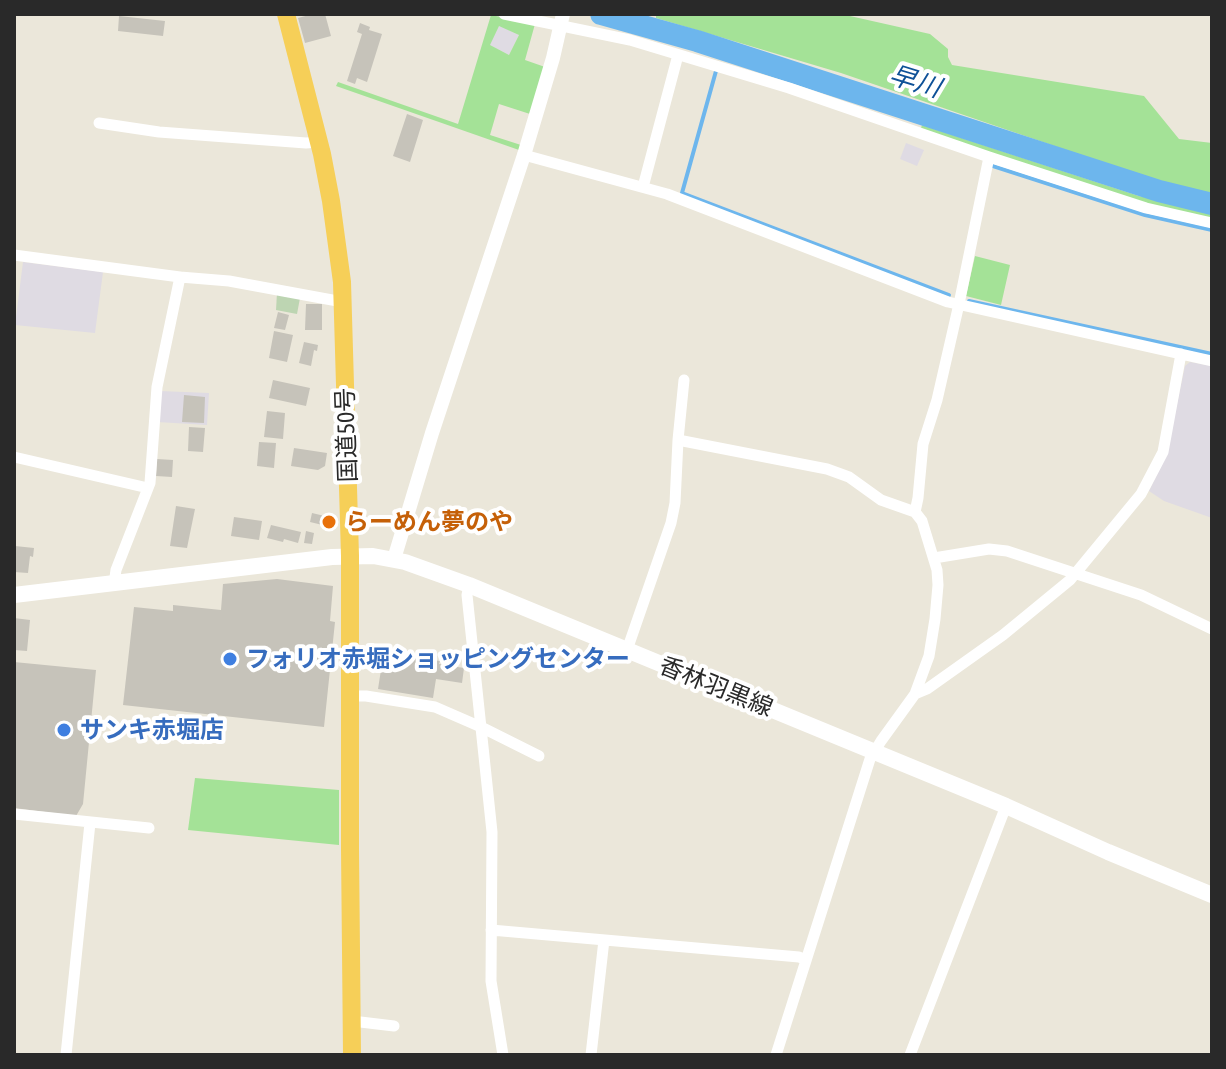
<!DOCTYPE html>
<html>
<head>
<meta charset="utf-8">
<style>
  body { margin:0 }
  #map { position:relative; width:1226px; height:1069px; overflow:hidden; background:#ebe7da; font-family:"Asap Condensed",sans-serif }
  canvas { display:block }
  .frame { position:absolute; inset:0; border:16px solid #292929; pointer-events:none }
</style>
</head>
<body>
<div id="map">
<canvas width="1226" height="1069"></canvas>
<div class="frame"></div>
</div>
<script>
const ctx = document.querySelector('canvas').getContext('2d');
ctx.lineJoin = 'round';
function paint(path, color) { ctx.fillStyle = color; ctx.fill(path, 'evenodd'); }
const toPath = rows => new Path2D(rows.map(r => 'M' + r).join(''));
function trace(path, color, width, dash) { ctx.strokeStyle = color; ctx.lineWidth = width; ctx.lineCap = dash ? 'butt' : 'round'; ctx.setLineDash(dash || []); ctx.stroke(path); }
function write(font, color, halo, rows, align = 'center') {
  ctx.font = font + ' "Asap Condensed","Noto Sans JP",sans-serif'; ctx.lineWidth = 8; ctx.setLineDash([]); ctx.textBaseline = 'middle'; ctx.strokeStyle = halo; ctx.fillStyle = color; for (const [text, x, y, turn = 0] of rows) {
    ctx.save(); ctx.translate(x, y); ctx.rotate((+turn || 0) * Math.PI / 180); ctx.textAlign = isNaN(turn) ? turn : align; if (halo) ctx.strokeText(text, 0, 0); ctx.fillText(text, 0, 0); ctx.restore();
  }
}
paint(toPath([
  [499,25,519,35,509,55,489,45],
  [906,143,924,150,917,166,900,159],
  [23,262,103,272,95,333,15,325],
  [1190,362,1212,366,1212,518,1164,501,1149,491,1166,456,1185,366],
  [160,391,209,393,207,425,157,422]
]), '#dfdbe3');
paint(toPath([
  [656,14,841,14,930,34,948,49,948,57,952,65,1144,96,1179,139,1212,143,1212,195,1167,183,1069,151,841,73,656,18],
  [491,15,535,24,525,60,545,67,530,114,499,104,490,135,521,145,519,150,336,86,338,82,458,124],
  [499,26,519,35,509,55,490,45],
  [922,125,1139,196,1212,212,1212,220,1144,204,920,131],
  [975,256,1010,265,1001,305,966,296],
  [195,778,339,790,339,845,188,830]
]), '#a4e297');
paint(toPath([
  [277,293,300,298,297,314,276,310]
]), '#bdd5b2');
trace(toPath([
  [696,48,697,41],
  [716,71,682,193,949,295],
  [993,166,1145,215,1212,230],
  [969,301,1212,354]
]), '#6db6ed', 4);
trace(toPath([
  [601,14,697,41,1159,191,1212,204]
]), '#6db6ed', 22);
paint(toPath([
  [313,14,325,14,331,36,305,43,298,18],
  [119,16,165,21,163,36,118,31],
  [360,23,370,27,369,30,382,34,367,82,357,78,355,84,347,81,362,34,357,32],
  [407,114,423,120,410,162,393,156],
  [306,304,322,304,322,330,305,330],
  [278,312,289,315,285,330,274,328],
  [274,331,293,335,287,362,269,358],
  [304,342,318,345,317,351,314,350,311,366,299,363],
  [273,380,310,388,306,406,269,398],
  [184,395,205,397,204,423,182,422],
  [267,411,285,413,283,439,264,437],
  [189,427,205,428,203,452,188,451],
  [259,442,276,443,274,468,257,466],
  [294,448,327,453,325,466,318,470,291,466],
  [157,459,173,460,172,477,156,476],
  [176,506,195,509,187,548,170,546],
  [312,513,333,518,331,527,310,522],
  [234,517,262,521,259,540,231,536],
  [271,525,301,532,298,543,284,539,283,542,267,538],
  [306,531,314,533,312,544,304,543],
  [15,546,34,548,33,557,30,556,28,573,14,572],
  [277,579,333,586,330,621,335,622,324,727,123,705,134,607,173,611,173,605,221,610,223,584],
  [14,618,30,620,27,651,14,650],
  [398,655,440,661,439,664,464,668,462,683,436,679,433,698,378,689,383,657,397,659],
  [14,662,96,670,83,804,76,816,14,808]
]), '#c6c3ba');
trace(toPath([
  [504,14,630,40,789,88,989,157,1146,208,1212,223],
  [99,123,159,132,306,143,319,142],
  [524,155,667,194,948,302,1212,361],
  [643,187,678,55],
  [14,255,180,277,229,281,343,302],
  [678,440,827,469,849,477,881,500,915,512,922,521,937,570,938,585,935,619,929,656,915,694,881,741,870,759,776,1055],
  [14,457,148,488],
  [915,512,918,498,923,444,937,400,959,304,989,157],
  [934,558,989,549,1007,551,1141,595,1212,629],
  [114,584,116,570,150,483,157,387,180,277],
  [469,585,467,595,492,832,491,981,503,1055],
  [627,650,671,523,675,503,678,440,684,380],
  [915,694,927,689,1003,635,1070,580,1141,494,1163,452,1181,354],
  [350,696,366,696,435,707,481,727,539,756],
  [14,814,149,828],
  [491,930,799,957,806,960],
  [352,1021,394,1026],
  [66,1055,90,823],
  [591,1055,604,940],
  [910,1055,1006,806]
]), '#fff', 11);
trace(toPath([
  [394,559,432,433,524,155,553,58,563,14]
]), '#fff', 14);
trace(toPath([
  [14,595,332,557,373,556,405,562,469,585,1006,806,1108,852,1212,895]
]), '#fff', 16);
trace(toPath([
  [286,14,322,154,331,201,342,282,350,556,350,849,352,1055]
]), '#f6cf58', 18);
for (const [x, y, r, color] of [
  [329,522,8,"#e8710a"],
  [230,659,8,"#3f7fe0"],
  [64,730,8,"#3f7fe0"]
]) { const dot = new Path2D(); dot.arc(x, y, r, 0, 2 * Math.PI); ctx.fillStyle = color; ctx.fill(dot); trace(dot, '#fff', 3); }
write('24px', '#292929', '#fff', [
  ["国道50号",347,435,-92],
  ["香林羽黒線",716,687,22]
]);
write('bold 24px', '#c56008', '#fff', [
  ["らーめん夢のや",345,522]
], 'left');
write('bold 24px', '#366cbe', '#fff', [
  ["フォリオ赤堀ショッピングセンター",246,659],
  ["サンキ赤堀店",80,730]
], 'left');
write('italic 26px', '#0e5197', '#fff', [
  ["早川",915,82,17]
]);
</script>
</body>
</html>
